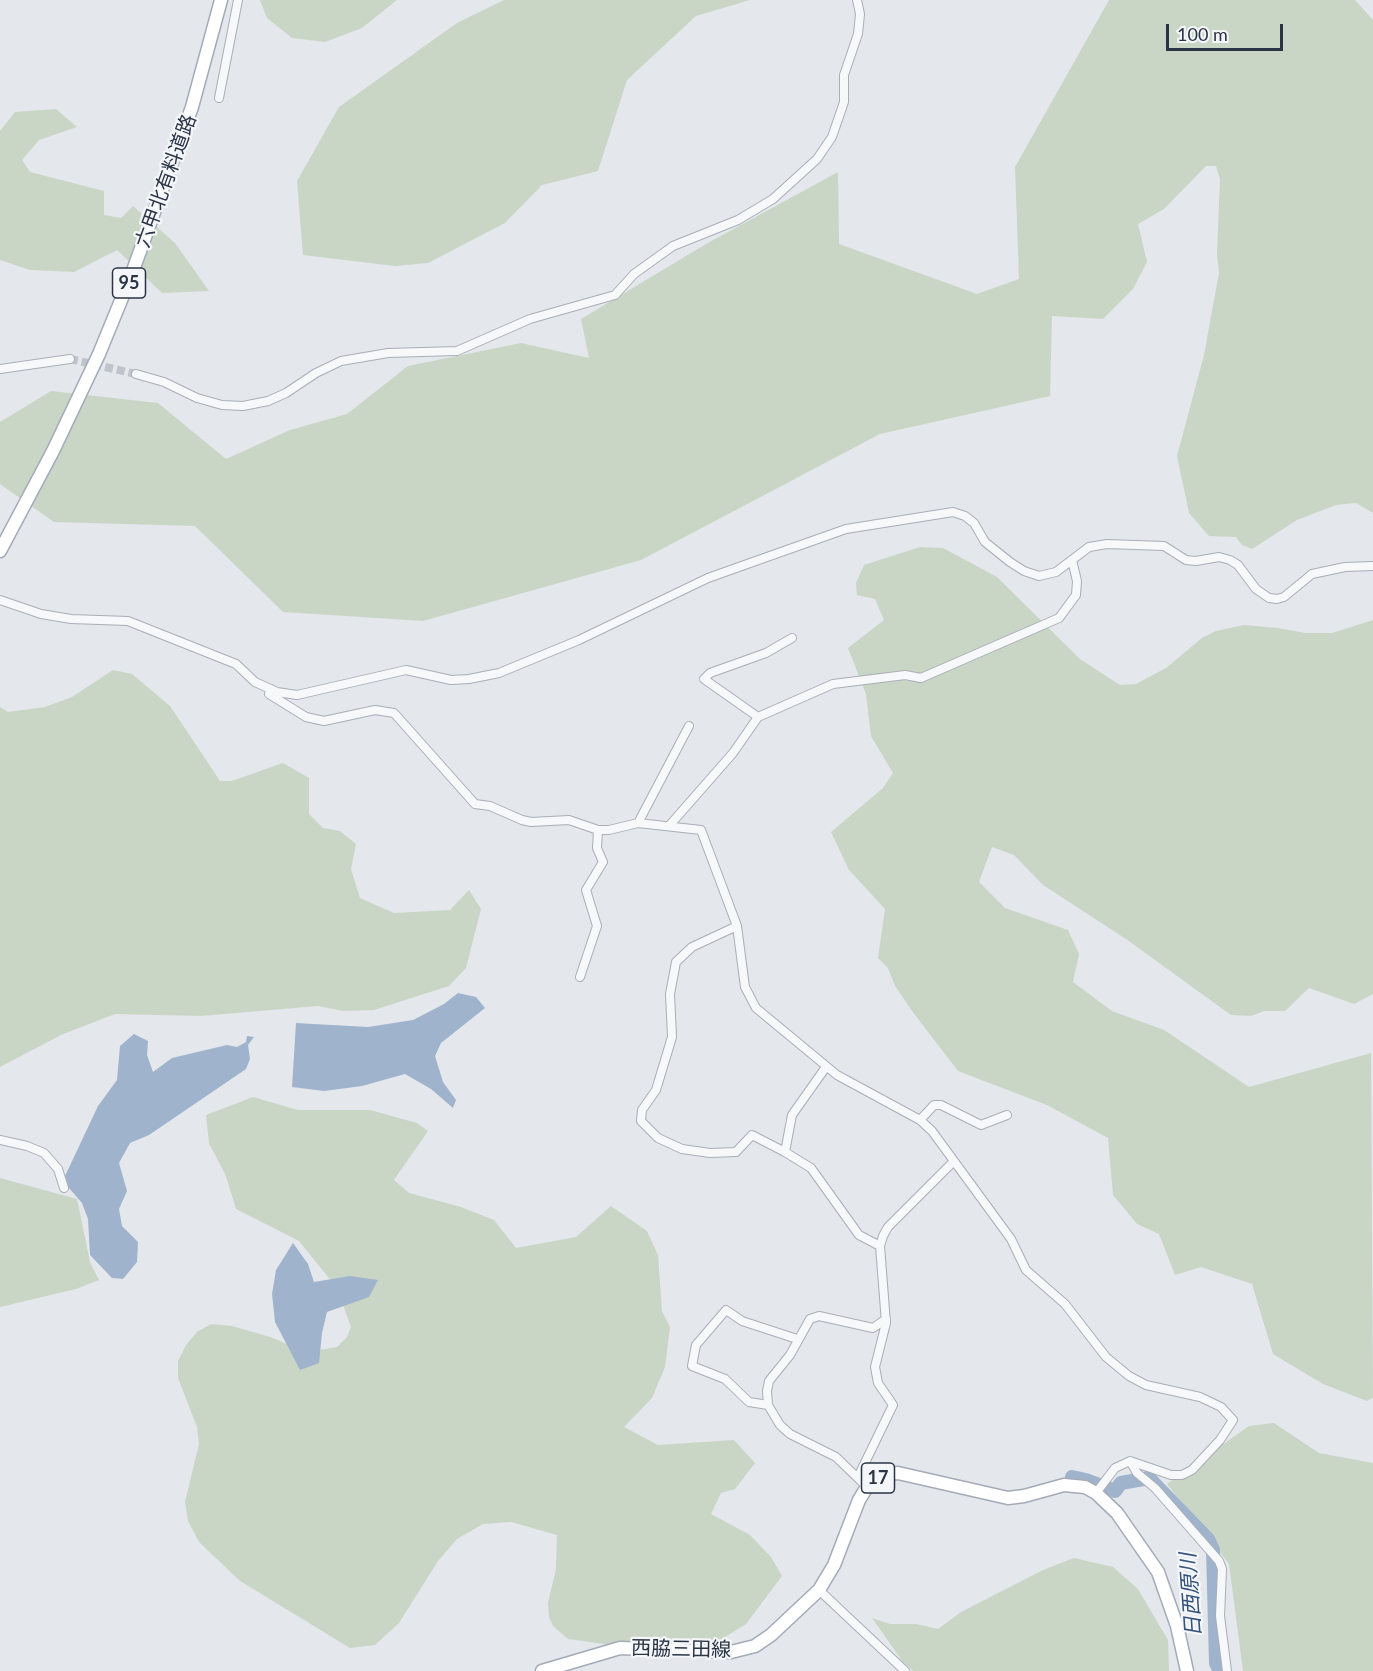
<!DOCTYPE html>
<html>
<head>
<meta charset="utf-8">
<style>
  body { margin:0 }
  #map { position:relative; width:1373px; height:1671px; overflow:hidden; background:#e4e7ec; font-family:Lato,sans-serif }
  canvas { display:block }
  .scale { position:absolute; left:1166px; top:24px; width:117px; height:27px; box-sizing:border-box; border:3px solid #2b3445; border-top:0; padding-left:8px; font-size:18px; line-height:21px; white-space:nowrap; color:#2b3445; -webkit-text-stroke:4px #f4f6f9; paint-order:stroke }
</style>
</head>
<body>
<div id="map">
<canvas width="1373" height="1671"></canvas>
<div class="scale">100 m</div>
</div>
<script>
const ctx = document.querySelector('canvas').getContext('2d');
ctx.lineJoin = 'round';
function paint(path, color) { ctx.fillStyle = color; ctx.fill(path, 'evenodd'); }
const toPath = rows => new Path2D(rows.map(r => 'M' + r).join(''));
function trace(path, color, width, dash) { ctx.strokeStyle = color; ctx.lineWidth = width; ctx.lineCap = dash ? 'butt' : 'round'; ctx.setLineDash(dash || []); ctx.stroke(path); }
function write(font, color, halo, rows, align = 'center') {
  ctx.font = font + ' Lato,"Noto Sans JP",sans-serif'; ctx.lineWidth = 4.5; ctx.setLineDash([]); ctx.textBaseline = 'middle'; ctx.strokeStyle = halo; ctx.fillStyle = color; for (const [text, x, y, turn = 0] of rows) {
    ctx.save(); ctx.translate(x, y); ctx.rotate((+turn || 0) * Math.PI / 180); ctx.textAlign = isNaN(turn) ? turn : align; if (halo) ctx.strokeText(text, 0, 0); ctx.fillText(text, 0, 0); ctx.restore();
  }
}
paint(toPath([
  [260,0,397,0,362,28,325,42,292,38,267,18],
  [504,0,750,0,696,16,627,80,598,171,542,185,505,223,428,263,395,266,303,255,297,181,339,107,457,23],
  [1109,0,1355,0,1373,20,1373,513,1356,503,1336,505,1297,520,1252,549,1242,545,1236,537,1209,536,1189,513,1177,456,1204,355,1219,273,1217,254,1220,179,1216,166,1206,166,1164,209,1138,224,1147,262,1133,289,1103,319,1052,316,1050,396,880,434,641,560,423,621,283,612,195,526,54,522,0,484,0,422,51,391,158,403,226,459,290,430,347,414,408,366,521,343,589,358,581,319,706,244,838,172,839,244,977,294,1019,279,1015,167],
  [56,109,77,127,39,140,22,160,30,172,104,191,104,215,121,218,133,206,175,243,209,291,162,293,117,250,74,272,30,270,0,260,0,131,15,112],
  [920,547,943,548,997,577,1080,659,1120,685,1136,684,1166,668,1202,638,1216,631,1244,625,1278,628,1305,633,1332,633,1373,620,1373,994,1354,1004,1309,988,1285,1011,1264,1011,1251,1016,1231,1015,1126,939,1043,885,1014,855,992,847,979,882,1005,908,1068,930,1079,954,1073,982,1112,1011,1164,1030,1249,1087,1371,1053,1373,1398,1367,1401,1323,1384,1273,1354,1252,1284,1201,1267,1175,1275,1159,1234,1137,1224,1113,1195,1108,1138,1047,1105,958,1071,912,1011,895,986,888,968,878,958,885,909,849,870,831,832,883,788,893,773,871,736,866,694,848,648,884,620,875,599,857,595,856,583,864,565],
  [113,670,132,674,170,706,220,781,232,781,283,763,309,778,309,814,323,828,340,831,356,844,351,869,360,898,394,913,450,910,469,890,481,909,466,968,449,986,374,1010,343,1011,318,1006,201,1016,115,1014,61,1035,0,1067,0,707,8,712,45,707,72,697],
  [253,1097,298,1110,370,1110,417,1123,428,1131,394,1180,409,1193,461,1207,494,1220,516,1248,576,1237,611,1206,647,1231,658,1255,662,1311,670,1327,665,1367,652,1398,624,1427,658,1445,734,1440,755,1463,735,1489,721,1493,711,1514,750,1535,771,1557,782,1576,746,1624,717,1642,690,1649,611,1645,568,1639,553,1626,549,1617,548,1603,556,1569,557,1535,511,1522,483,1524,457,1539,438,1561,399,1623,375,1645,350,1648,240,1581,199,1542,188,1521,185,1502,199,1444,197,1427,178,1378,178,1361,186,1345,197,1332,211,1324,232,1326,270,1337,307,1352,337,1347,347,1337,351,1327,337,1288,299,1241,236,1209,226,1176,209,1143,206,1115],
  [0,1178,77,1199,90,1262,99,1280,76,1289,0,1307],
  [1274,1423,1319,1453,1373,1463,1373,1671,1243,1671,1229,1564,1167,1484,1249,1426],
  [1074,1558,1113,1567,1138,1589,1168,1640,1169,1671,913,1671,903,1662,872,1618,890,1624,916,1624,938,1629,961,1612,1043,1570]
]), '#c9d6c5');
paint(toPath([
  [458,993,476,997,485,1008,441,1043,435,1056,443,1082,456,1100,453,1108,431,1089,405,1074,362,1086,324,1091,292,1087,296,1023,368,1027,413,1020,444,1004],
  [134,1034,148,1041,147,1055,153,1072,172,1058,227,1045,237,1047,246,1042,247,1036,254,1037,248,1045,250,1059,246,1069,149,1135,130,1143,119,1163,127,1191,119,1209,122,1226,138,1242,137,1262,123,1279,112,1278,90,1255,88,1219,82,1203,69,1188,65,1176,98,1106,117,1080,120,1046],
  [293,1243,308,1264,314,1282,350,1276,378,1280,369,1297,327,1312,322,1333,319,1363,300,1370,275,1322,272,1294,276,1270]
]), '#9fb4cc');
trace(toPath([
  [1072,1477,1086,1480,1115,1491,1121,1483,1149,1478,1208,1539,1213,1550,1216,1663,1220,1671]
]), '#9fb4cc', 14);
trace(toPath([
  [70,359,136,374]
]), '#bfc3cb', 8, [8, 4]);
const minor = toPath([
  [219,98,238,0],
  [0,369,70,359],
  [136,374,164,382,197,398,222,405,243,406,268,401,286,393,316,373,341,361,388,353,457,351,530,319,615,295,634,274,673,246,738,220,773,199,817,159,832,137,844,102,844,75,858,34,860,14,857,0],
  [0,600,41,614,71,619,128,621,236,664,255,682,277,692,297,695,406,670,451,680,469,679,499,673,579,640,708,578,767,557,846,529,953,512,965,516,974,523,985,542,1010,562,1024,571,1039,576,1056,572,1089,547,1107,544,1164,546,1186,560,1196,561,1219,557,1230,560,1238,565,1256,589,1269,598,1277,599,1284,597,1312,574,1345,567,1373,566],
  [271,689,269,694,306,717,324,721,375,710,394,713,475,804,490,806,522,820,531,822,569,820,598,830,609,830,638,823,701,830,737,926,745,987,756,1008,837,1075,920,1120,932,1131,1011,1239,1026,1270,1065,1304,1106,1357,1129,1376,1146,1385,1200,1397,1221,1407,1233,1420,1220,1440,1192,1470,1182,1475,1171,1475,1130,1461,1115,1468,1096,1493],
  [758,717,704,679,710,673,766,653,792,638],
  [638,823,689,726],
  [669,826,733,753,758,717,833,684,905,675,921,678,1059,618,1076,595,1077,581,1072,560],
  [737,926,692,947,676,962,670,994,672,1037,656,1090,642,1110,641,1121,658,1138,682,1149,710,1153,736,1152,752,1135,785,1152,811,1168,859,1235,880,1246],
  [580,977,597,926,586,890,603,862,597,848,598,830],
  [920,1120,934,1105,941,1105,981,1125,1007,1115],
  [0,1140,27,1146,44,1153,58,1169,64,1188],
  [785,1152,792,1115,826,1067],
  [768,1405,749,1402,725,1379,692,1366,696,1345,726,1310,742,1321,797,1339],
  [1130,1461,1137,1473,1155,1488,1219,1561,1222,1569,1220,1616,1227,1671],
  [858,1477,893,1405,878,1383,875,1367,886,1323,880,1246,883,1236,888,1227,954,1161],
  [867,1487,836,1457,790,1434,780,1425,768,1405,767,1391,769,1381,790,1355,810,1319,819,1316,873,1328,886,1319],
  [819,1590,905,1671]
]);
const primary = toPath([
  [0,551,53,451,99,354,131,276,192,107,221,0],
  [542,1671,620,1648,731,1652,755,1646,771,1635,819,1590,834,1565,859,1500,867,1487,886,1474,898,1473,1008,1498,1024,1496,1064,1485,1085,1487,1096,1493,1117,1513,1158,1572,1177,1626,1187,1671]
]);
trace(minor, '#a9aeb7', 10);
trace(primary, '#a3abb8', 15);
trace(minor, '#f7f8fa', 8);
trace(primary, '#fff', 12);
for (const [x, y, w] of [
  [129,283,33],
  [878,1478,33]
]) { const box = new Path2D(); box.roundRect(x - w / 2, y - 15, w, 30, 4.5); ctx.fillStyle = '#f4f6f9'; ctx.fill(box); trace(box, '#2b3445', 1.5); }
write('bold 18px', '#2b3445', null, [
  ["95",129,283],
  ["17",878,1478]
]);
write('20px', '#2b3445', '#f4f6f9', [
  ["六甲北有料道路",166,181,-70],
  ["西脇三田線",681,1649,1]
]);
write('italic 21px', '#34527a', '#f4f6f9', [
  ["日西原川",1191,1595,-94]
]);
</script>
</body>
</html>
